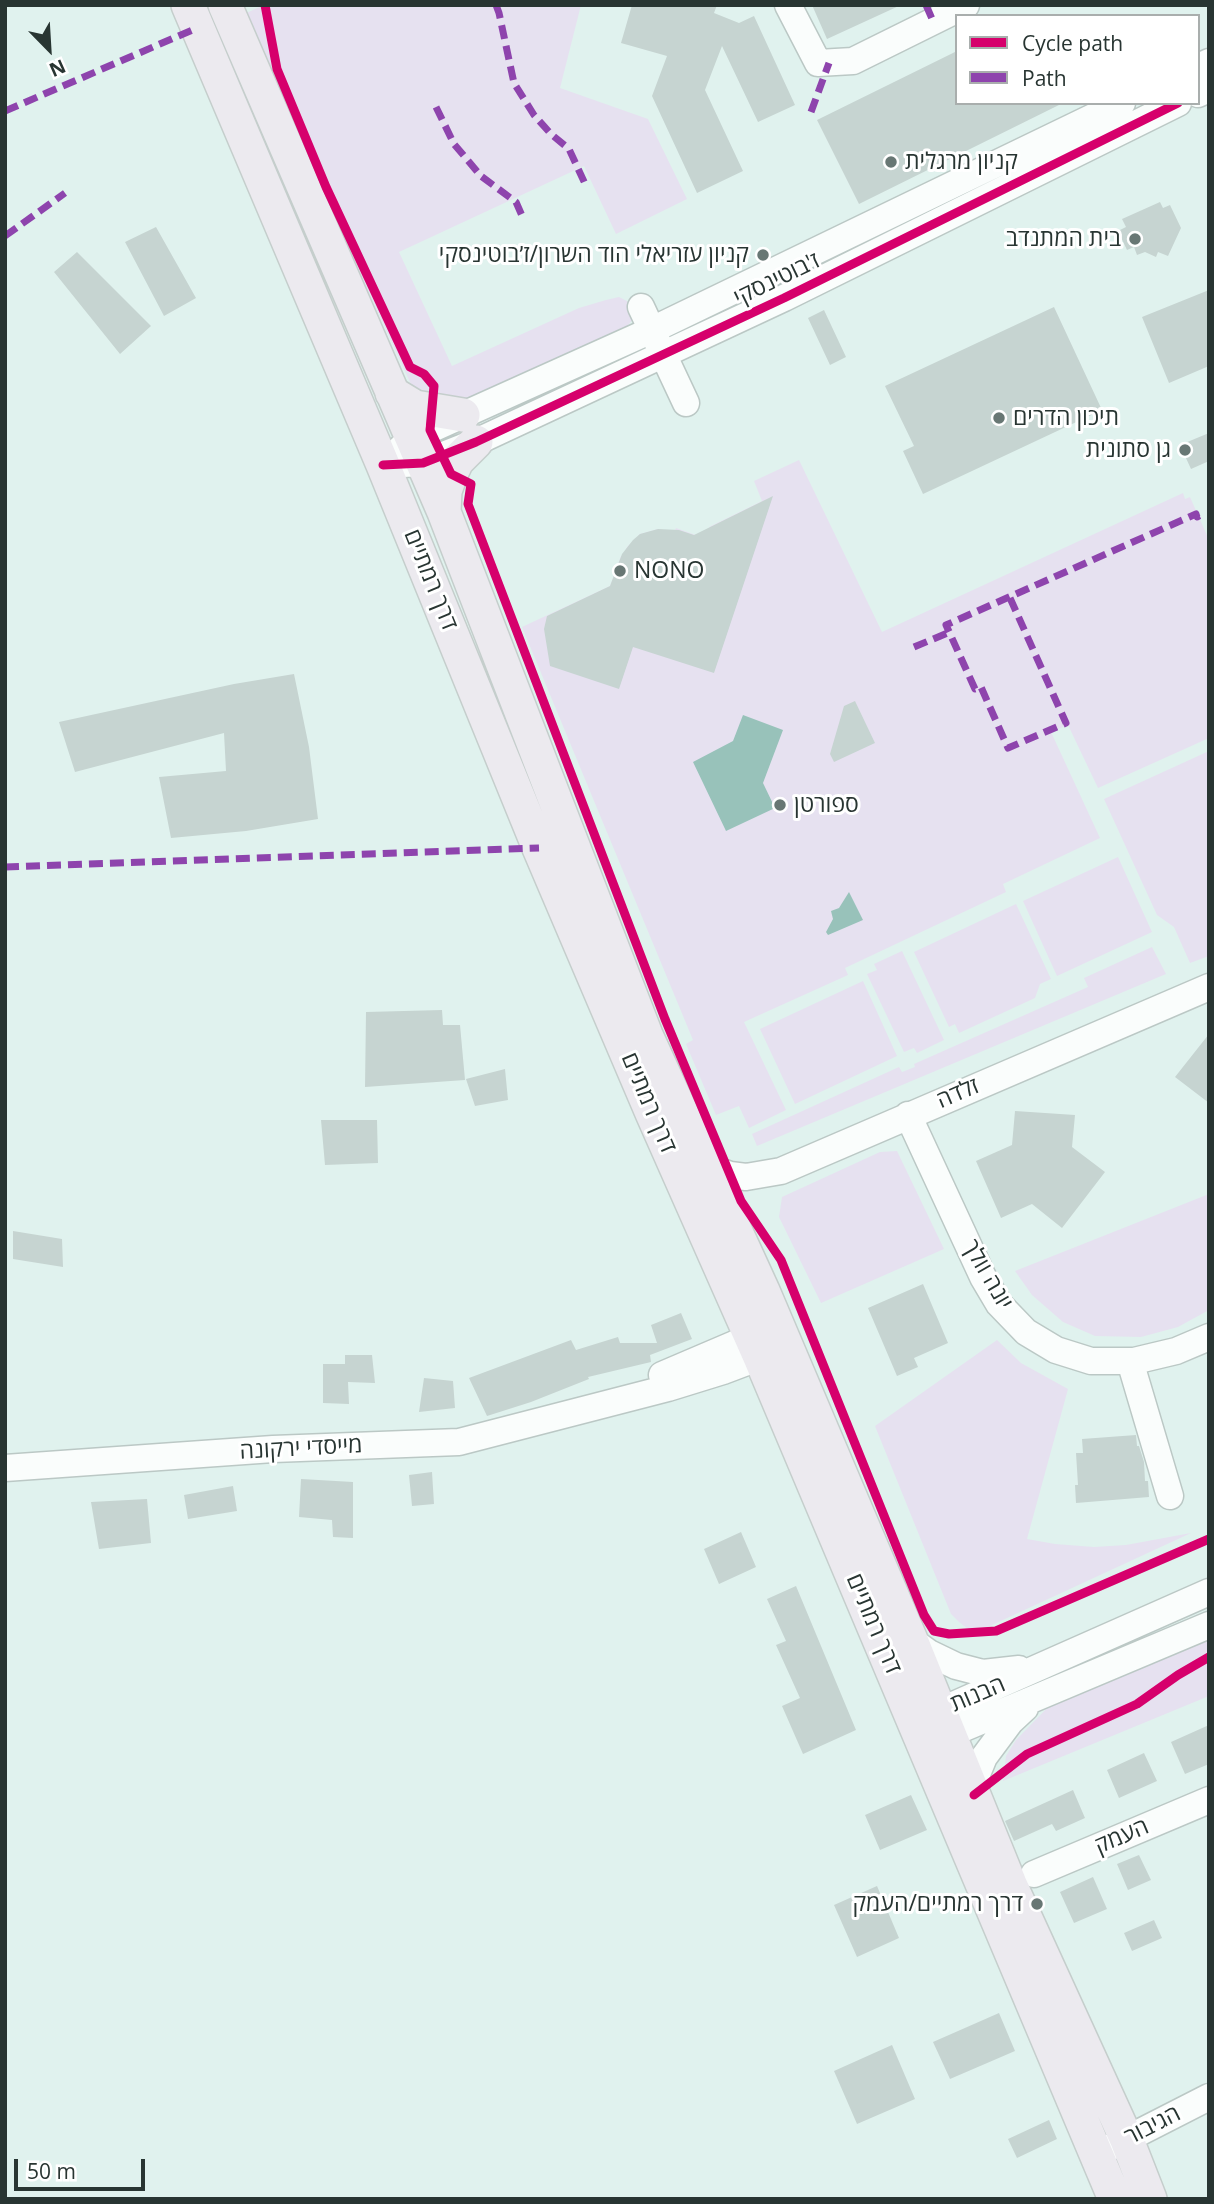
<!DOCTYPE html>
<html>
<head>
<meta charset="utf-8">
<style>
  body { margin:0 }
  #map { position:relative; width:1214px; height:2204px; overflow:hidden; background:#e0f2ee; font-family:"Open Sans",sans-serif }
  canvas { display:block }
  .frame { position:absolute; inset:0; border:7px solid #283532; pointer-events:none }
  .legend { position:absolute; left:955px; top:14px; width:245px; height:91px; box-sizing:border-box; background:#fff; border:2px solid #a9aead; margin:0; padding:9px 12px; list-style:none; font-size:21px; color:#283532 }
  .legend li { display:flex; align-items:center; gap:14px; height:35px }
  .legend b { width:35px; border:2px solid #a9aead }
  .north { position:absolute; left:14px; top:14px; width:70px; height:70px; -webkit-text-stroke:5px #fff; paint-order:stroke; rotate:156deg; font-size:19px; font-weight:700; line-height:28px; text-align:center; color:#283532 }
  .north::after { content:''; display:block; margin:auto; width:24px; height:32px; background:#283532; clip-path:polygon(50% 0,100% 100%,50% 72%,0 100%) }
  .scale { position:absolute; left:14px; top:2159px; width:131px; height:32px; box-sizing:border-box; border:4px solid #283532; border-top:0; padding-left:9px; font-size:21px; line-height:24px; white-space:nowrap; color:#283532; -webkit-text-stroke:5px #fff; paint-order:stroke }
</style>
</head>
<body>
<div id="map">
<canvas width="1214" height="2204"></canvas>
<div class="frame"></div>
<ul class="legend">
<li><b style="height:9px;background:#d6006c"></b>Cycle path</li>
<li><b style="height:9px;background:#8e44ad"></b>Path</li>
</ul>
<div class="north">N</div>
<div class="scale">50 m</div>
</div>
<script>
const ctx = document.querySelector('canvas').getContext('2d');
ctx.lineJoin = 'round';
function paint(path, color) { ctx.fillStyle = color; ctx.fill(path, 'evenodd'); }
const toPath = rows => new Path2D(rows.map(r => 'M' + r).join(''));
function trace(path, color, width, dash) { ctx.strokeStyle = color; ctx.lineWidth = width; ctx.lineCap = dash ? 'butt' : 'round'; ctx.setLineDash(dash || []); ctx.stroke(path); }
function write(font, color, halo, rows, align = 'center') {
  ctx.font = font + ' "Open Sans",Heebo,sans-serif'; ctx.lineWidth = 6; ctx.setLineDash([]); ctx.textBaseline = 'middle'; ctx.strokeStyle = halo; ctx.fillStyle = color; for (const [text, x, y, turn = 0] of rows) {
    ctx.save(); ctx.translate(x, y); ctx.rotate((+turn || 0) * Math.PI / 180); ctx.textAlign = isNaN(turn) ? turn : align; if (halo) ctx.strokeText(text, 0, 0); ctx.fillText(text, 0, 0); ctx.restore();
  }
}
paint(toPath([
  [264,5,581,5,560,88,648,119,687,199,616,234,584,166,399,252,452,366,579,308,606,300,619,297,627,301,633,311,634,318,629,324,618,334,460,403,415,393,242,15],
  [799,460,882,632,1183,493,1185,499,1190,497,1209,540,1209,738,1098,788,1068,725,1051,732,1100,838,1003,884,1006,892,845,968,848,975,744,1022,786,1110,749,1128,739,1106,716,1115,686,1044,693,1040,522,627,610,586,621,556,624,556,627,547,640,534,658,529,674,532,676,528,704,538,712,533,709,527,762,501,754,481],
  [1209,751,1209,956,1190,963,1174,927,1157,915,1104,799],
  [1118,857,1152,932,1057,976,1023,901],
  [1016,904,1051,979,1040,984,1035,998,959,1033,955,1024,949,1027,914,952],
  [1152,947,1166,974,757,1146,752,1134,899,1067,902,1072,915,1067,914,1064,1088,987,1084,978],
  [902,951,944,1040,917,1053,914,1048,904,1052,867,974,877,970,874,964],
  [863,981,897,1056,795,1104,760,1029],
  [897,1151,944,1249,821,1303,779,1217,782,1197,880,1152],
  [1209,1194,1209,1310,1178,1327,1141,1337,1095,1336,1063,1322,1032,1295,1015,1271],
  [997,1340,1021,1363,1068,1389,1027,1539,1055,1544,1094,1547,1126,1545,1191,1533,979,1631,972,1632,959,1622,951,1614,875,1426],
  [1209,1638,1209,1696,1003,1781,1006,1756,1016,1740,1051,1704]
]), '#e6e1f0');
paint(toPath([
  [743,715,783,730,763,783,775,808,726,831,693,762,733,741],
  [849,892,863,920,828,935,826,932,833,919,831,911,839,908]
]), '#98c2ba');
paint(toPath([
  [632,5,717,5,714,13,739,23,754,16,795,105,758,122,722,46,705,90,743,171,697,193,652,96,667,56,621,43],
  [812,5,901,5,827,39],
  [957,51,957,103,1063,103,859,204,817,120],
  [1160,202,1163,208,1170,205,1181,228,1168,256,1158,252,1156,257,1145,252,1137,255,1134,247,1127,250,1118,231,1126,227,1122,219],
  [156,227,196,298,164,316,125,242],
  [77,252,151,326,120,354,54,272],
  [1209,290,1209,366,1169,383,1142,317],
  [1054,307,1102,410,923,494,903,451,914,446,885,386],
  [824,310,846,357,830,365,808,318],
  [1209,433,1209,461,1191,469,1180,445],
  [773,496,714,673,633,647,619,689,550,666,544,629,547,616,610,586,622,554,633,540,640,534,658,529,679,530,694,535],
  [294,674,309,747,318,819,246,831,171,838,159,777,226,771,224,733,75,772,59,722,234,684],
  [855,701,875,743,834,762,830,754,844,706],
  [442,1010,443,1025,460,1025,465,1080,365,1087,366,1012],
  [1209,1034,1209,1103,1175,1077],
  [505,1069,508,1100,475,1106,466,1079],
  [1015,1111,1075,1115,1072,1147,1105,1172,1062,1228,1032,1204,1001,1218,976,1161,1012,1145],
  [321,1120,377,1120,378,1163,325,1165],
  [13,1231,62,1239,63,1267,13,1259],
  [923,1284,948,1343,914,1358,918,1367,897,1376,868,1308],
  [681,1313,692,1339,650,1355,651,1362,588,1377,589,1379,531,1402,487,1416,469,1378,571,1340,576,1350,618,1337,620,1343,657,1343,651,1325],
  [345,1355,372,1355,375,1383,348,1382,349,1404,323,1403,323,1364,345,1364],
  [424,1378,453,1381,455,1408,419,1412],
  [1136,1435,1137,1446,1139,1446,1144,1462,1145,1481,1148,1481,1149,1497,1076,1503,1075,1485,1078,1485,1076,1453,1083,1453,1082,1439],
  [432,1472,434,1504,412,1506,409,1475],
  [301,1479,353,1482,353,1538,333,1537,332,1520,299,1517],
  [233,1486,237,1511,188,1519,184,1495],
  [147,1499,151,1543,99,1549,91,1502],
  [741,1532,756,1567,719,1584,704,1549],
  [796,1586,856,1730,803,1754,782,1706,800,1698,776,1645,786,1641,767,1599],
  [1209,1725,1209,1764,1185,1774,1171,1742],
  [1144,1753,1157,1781,1119,1798,1107,1770],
  [1073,1790,1085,1818,1056,1831,1052,1824,1014,1841,1005,1821],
  [911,1795,927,1830,880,1850,865,1815],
  [1139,1855,1151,1880,1128,1890,1117,1864],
  [1093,1877,1107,1909,1074,1923,1060,1892],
  [877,1886,899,1938,857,1957,834,1905],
  [1154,1920,1162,1938,1132,1951,1124,1933],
  [999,2013,1015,2051,950,2079,933,2042],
  [892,2045,915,2099,857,2124,834,2071],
  [1049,2120,1057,2139,1017,2158,1008,2139]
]), '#c6d4d1');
const minor = toPath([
  [788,5,818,63,853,61,966,5],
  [1198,67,1209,62],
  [1198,94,1209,89],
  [641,307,686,403],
  [398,451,412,438,652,330,1122,103],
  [383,465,423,463,476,442,784,298,1178,103],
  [908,1115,983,1277,999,1304,1026,1332,1056,1350,1091,1361,1134,1361,1176,1351,1209,1337],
  [705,1166,730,1175,746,1177,781,1171,1209,987],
  [1130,1361,1170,1496],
  [662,1375,751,1337,770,1334],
  [5,1468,273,1449,459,1442,668,1388,723,1371,760,1357,772,1343],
  [911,1640,929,1653,956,1666,983,1673,1019,1669],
  [928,1725,940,1711,1209,1592],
  [931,1734,950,1734,1209,1625],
  [974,1795,977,1774,984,1757,1010,1722,1025,1708],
  [1034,1874,1209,1800],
  [1111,2147,1209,2097]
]);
const major = toPath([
  [188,5,383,465,539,848,652,1113,760,1357,1115,2199],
  [225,5,444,512,646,1035,763,1291,911,1640,1010,1884,1127,2140,1150,2199],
  [392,393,415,407,463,415],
  [444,512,445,491,451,474,457,461,476,442]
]);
trace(minor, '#bbc8c5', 29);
trace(major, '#c5cecc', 36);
trace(minor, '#fafdfc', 26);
trace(major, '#eceaef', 33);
trace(toPath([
  [496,5,499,13,514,83,534,115,551,134,569,149,587,188],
  [926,5,933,21],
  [436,107,454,144,481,176,516,202,523,218],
  [5,111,197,28],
  [811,112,829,63],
  [5,236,65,193],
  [1010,598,1066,723,1008,748,981,687,975,689,946,625,1196,514,1197,517,1203,514],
  [914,647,950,632],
  [5,867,539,848]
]), '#8e44ad', 7, [14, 7]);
trace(toPath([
  [265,5,277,69,326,187,410,367,424,374,434,386,430,430,451,474,471,484,468,504,665,1019,741,1201,781,1260,924,1615,934,1631,949,1634,996,1631,1209,1539],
  [383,465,423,463,476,442,784,298,1178,103],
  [974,1795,1027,1754,1137,1704,1178,1675,1209,1657]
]), '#d6006c', 9);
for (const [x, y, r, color] of [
  [891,162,7,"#687774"],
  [1135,239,7,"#687774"],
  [763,255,7,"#687774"],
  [999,418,7,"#687774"],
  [1185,450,7,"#687774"],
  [620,571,7,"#687774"],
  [780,805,7,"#687774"],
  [1037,1904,7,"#687774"]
]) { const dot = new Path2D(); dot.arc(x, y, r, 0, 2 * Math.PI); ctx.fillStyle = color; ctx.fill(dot); trace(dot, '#fff', 2.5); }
write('23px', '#283532', '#fff', [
  ["קניון מרגלית",905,162],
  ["בית המתנדב",1121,239,"right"],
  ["קניון עזריאלי הוד השרון/ז׳בוטינסקי",749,255,"right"],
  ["תיכון הדרים",1013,418],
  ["גן סתונית",1171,450,"right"],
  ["NONO",634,571],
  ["ספורטן",794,805],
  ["דרך רמתיים/העמק",1023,1904,"right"]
], 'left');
write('23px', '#283532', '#fff', [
  ["ז'בוטינסקי",777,280,-26],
  ["דרך רמתיים",430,580,68],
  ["זלדה",958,1094,-23],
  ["דרך רמתיים",648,1103,67],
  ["יונה וולך",987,1275,60],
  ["מייסדי ירקונה",301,1449,-3],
  ["דרך רמתיים",873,1624,67],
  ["הבנות",978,1695,-23],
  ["העמק",1122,1837,-23],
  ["הגיבור",1153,2126,-27]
]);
</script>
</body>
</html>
